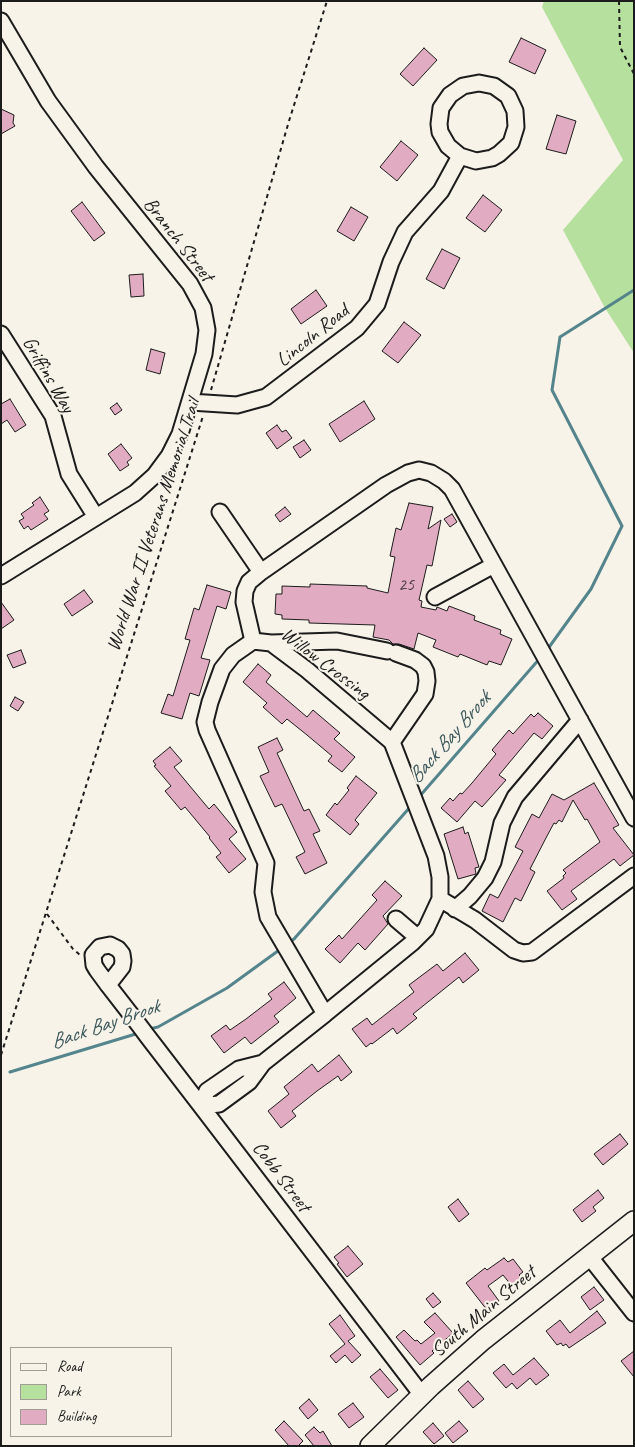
<!DOCTYPE html>
<html>
<head>
<meta charset="utf-8">
<style>
  body { margin:0 }
  #map { position:relative; width:635px; height:1447px; overflow:hidden; background:#f7f3e8; font-family:Caveat,sans-serif }
  canvas { display:block }
  .frame { position:absolute; inset:0; border:2px solid #1c1c1c; pointer-events:none }
  .legend { position:absolute; left:10px; top:1347px; width:162px; height:90px; box-sizing:border-box; background:#f7f3e8; border:1px solid #9f9d96; margin:0; padding:6px 9px; list-style:none; font-size:15px; color:#1c1c1c }
  .legend li { display:flex; align-items:center; gap:10px; height:25px }
  .legend b { width:25px; border:1px solid #9f9d96 }
</style>
</head>
<body>
<div id="map">
<canvas width="635" height="1447"></canvas>
<div class="frame"></div>
<ul class="legend">
<li><b style="height:6px;background:#f7f3e8"></b>Road</li>
<li><b style="height:14px;background:#b5e09d"></b>Park</li>
<li><b style="height:14px;background:#e1abc1"></b>Building</li>
</ul>
</div>
<script>
const ctx = document.querySelector('canvas').getContext('2d');
ctx.lineJoin = 'round';
function paint(path, color) { ctx.fillStyle = color; ctx.fill(path, 'evenodd'); }
const toPath = rows => new Path2D(rows.map(r => 'M' + r).join(''));
function trace(path, color, width, dash) { ctx.strokeStyle = color; ctx.lineWidth = width; ctx.lineCap = dash ? 'butt' : 'round'; ctx.setLineDash(dash || []); ctx.stroke(path); }
function write(font, color, halo, rows, align = 'center') {
  ctx.font = font + ' Caveat,sans-serif'; ctx.lineWidth = 4; ctx.setLineDash([]); ctx.textBaseline = 'middle'; ctx.strokeStyle = halo; ctx.fillStyle = color; for (const [text, x, y, turn = 0] of rows) {
    ctx.save(); ctx.translate(x, y); ctx.rotate((+turn || 0) * Math.PI / 180); ctx.textAlign = isNaN(turn) ? turn : align; if (halo) ctx.strokeText(text, 0, 0); ctx.fillText(text, 0, 0); ctx.restore();
  }
}
paint(toPath([
  [544,1,634,1,634,353,605,308,563,230,623,160,542,7]
]), '#b5e09d');
trace(toPath([
  [547,650,591,589,622,526,552,390,560,337,634,290],
  [419,797,541,657],
  [289,943,294,939,411,806],
  [149,1029,158,1027,227,988,282,948],
  [10,1072,139,1033]
]), '#54848c', 3);
const building = toPath([
  [521,38,546,50,535,74,509,62,521,38],
  [424,48,437,60,413,86,400,74,424,48],
  [1,109,14,115,13,123,15,126,1,134,1,109],
  [557,115,576,121,566,154,546,149,557,115],
  [401,141,418,155,397,181,380,167,401,141],
  [483,195,502,210,485,232,466,218,483,195],
  [82,202,105,233,94,241,71,211,82,202],
  [351,207,368,217,354,241,337,231,351,207],
  [442,249,460,258,444,289,426,279,442,249],
  [143,274,144,296,131,297,129,275,143,274],
  [316,290,327,306,301,324,291,309,316,290],
  [404,322,421,335,398,363,382,351,404,322],
  [151,349,165,353,160,374,146,370,151,349],
  [10,399,26,425,15,432,7,420,1,424,1,404,10,399],
  [364,401,375,419,340,442,329,424,364,401],
  [117,403,122,410,115,415,110,408,117,403],
  [277,425,282,432,286,430,292,438,277,449,266,433,277,425],
  [304,440,311,450,300,458,293,447,304,440],
  [121,444,132,458,127,462,129,465,120,471,108,454,121,444],
  [40,497,49,511,44,514,48,519,31,530,28,526,24,529,19,521,24,518,21,514,34,505,32,503,40,497],
  [409,503,433,507,428,529,441,520,432,566,427,565,419,600,422,601,421,607,436,610,437,607,447,611,449,606,475,616,474,620,501,630,500,634,512,639,501,665,489,661,487,665,460,654,458,657,433,647,436,640,418,633,414,649,399,644,393,644,389,640,373,637,375,625,309,623,309,620,282,619,282,615,275,614,276,594,282,594,282,586,310,587,310,584,367,586,367,588,388,593,395,557,390,556,396,528,401,530,409,503],
  [285,507,291,514,280,522,275,515,285,507],
  [452,514,457,522,450,527,444,519,452,514],
  [207,585,231,592,226,609,217,606,201,658,210,660,199,696,190,693,182,719,161,713,168,694,173,696,190,640,185,639,194,608,199,610,207,585],
  [84,590,93,602,72,616,64,604,84,590],
  [1,602,14,620,1,629,1,602],
  [21,650,26,663,13,668,7,655,21,650],
  [258,664,271,675,266,682,307,717,313,710,340,733,334,739,355,757,342,772,328,761,332,756,307,735,287,719,282,724,263,707,267,703,243,682,258,664],
  [15,697,24,702,18,711,10,706,15,697],
  [538,713,553,726,542,739,534,733,499,775,506,780,482,807,475,801,457,822,441,808,450,798,453,801,460,793,462,794,472,783,496,754,492,750,509,730,513,734,531,714,534,717,538,713],
  [277,738,283,750,277,753,304,811,309,809,320,831,313,834,327,863,305,874,296,857,305,852,282,804,275,807,260,776,269,772,258,747,277,738],
  [170,747,182,761,174,767,209,809,214,804,237,832,229,839,246,859,229,873,216,857,221,853,209,838,210,837,185,807,181,810,165,791,171,786,154,766,156,765,153,761,170,747],
  [356,776,377,793,355,820,359,824,350,835,326,815,335,803,337,805,349,790,347,788,356,776],
  [594,783,619,825,613,828,634,855,620,866,614,859,571,891,577,899,562,910,547,891,564,878,563,876,566,873,563,870,600,842,587,819,585,820,573,800,562,822,559,820,556,824,554,823,547,836,530,869,535,872,521,901,515,898,503,922,482,911,490,894,498,898,523,851,515,847,532,814,539,818,552,794,564,800,594,783],
  [463,827,465,834,468,832,479,867,475,868,476,874,458,879,444,834,463,827],
  [385,881,402,896,383,916,388,924,365,950,358,943,340,963,325,949,339,935,342,939,377,900,372,895,385,881],
  [465,953,479,970,463,983,459,977,413,1014,417,1018,397,1034,393,1028,372,1044,371,1043,366,1047,352,1029,367,1018,372,1025,414,992,409,985,437,964,443,971,465,953],
  [284,982,296,998,274,1016,279,1022,251,1044,245,1037,224,1053,211,1036,226,1025,230,1030,246,1019,272,999,268,994,284,982],
  [339,1055,352,1072,341,1081,338,1076,317,1091,292,1111,296,1116,281,1128,268,1111,289,1094,284,1087,312,1064,318,1072,339,1055],
  [620,1134,628,1144,603,1165,594,1154,620,1134],
  [598,1190,604,1198,593,1207,596,1211,582,1222,573,1210,598,1190],
  [458,1199,469,1214,459,1222,448,1207,458,1199],
  [348,1246,363,1264,347,1277,337,1264,339,1263,334,1257,348,1246],
  [504,1258,508,1262,513,1259,523,1272,519,1275,522,1278,511,1285,503,1275,488,1286,499,1301,487,1310,466,1283,485,1268,487,1270,504,1258],
  [594,1287,604,1300,590,1310,581,1297,594,1287],
  [433,1293,441,1302,433,1308,426,1299,433,1293],
  [597,1311,606,1323,569,1348,566,1344,563,1346,561,1343,557,1345,546,1331,560,1320,570,1333,597,1311],
  [435,1313,453,1333,432,1351,434,1353,420,1365,396,1337,404,1330,415,1341,417,1340,421,1344,435,1333,424,1322,435,1313],
  [340,1315,355,1336,348,1341,361,1355,352,1363,345,1355,336,1363,330,1356,345,1344,329,1324,340,1315],
  [634,1351,634,1377,621,1361,634,1351],
  [534,1358,549,1375,536,1385,530,1378,517,1389,512,1383,506,1388,493,1373,504,1364,513,1375,534,1358],
  [380,1369,398,1390,388,1398,370,1377,380,1369],
  [468,1381,484,1399,473,1408,458,1390,468,1381],
  [309,1399,318,1410,308,1419,299,1408,309,1399],
  [353,1403,364,1417,349,1428,338,1414,353,1403],
  [284,1421,303,1441,298,1446,289,1446,275,1430,284,1421],
  [459,1421,468,1431,453,1443,445,1433,459,1421],
  [433,1423,444,1436,434,1444,423,1432,433,1423],
  [314,1427,320,1433,323,1431,332,1446,314,1446,305,1435,314,1427]
]);
paint(building, '#e1abc1');
trace(building, '#1c1c1c', 1);
const minor = toPath([
  [1,21,48,101,96,167,190,284,203,308,207,330,204,354,180,434,169,456,155,475,135,493,1,576],
  [1,334,53,416,69,474,96,517],
  [190,402,237,405,266,397,357,328,377,304,391,262,405,232,441,191,460,156,476,161,492,158,499,154,511,143,516,127,515,111,508,96,494,86,479,83,463,86,450,95,441,108,439,124,440,132,448,146,460,156],
  [220,512,261,572],
  [435,597,494,565],
  [253,641,244,602,245,591,249,582,261,572,386,485,408,473,419,470,431,473,444,481,452,489,634,818],
  [271,643,337,641,387,651],
  [392,742,425,694,427,681,426,672,423,666,415,660,396,653],
  [440,899,475,920,514,950,523,953,532,952,634,876],
  [455,909,470,896,485,878,493,862,502,823,515,797,580,720],
  [396,919,417,937],
  [108,985,122,967,123,961,122,954,118,949,110,945,100,947,93,955,94,965,97,970,108,985,139,1025,148,1037,201,1106,422,1395],
  [263,1063,239,1069,207,1091,201,1106,219,1104,249,1082,263,1063,325,1014,268,917,263,892,266,863,207,730,205,722,210,702,222,669,233,655,253,641,271,643,307,670,392,742,436,856,440,877,440,899,426,929,412,943,325,1014],
  [589,1256,634,1313]
]);
const major = toPath([
  [370,1446,431,1386,483,1340,634,1221]
]);
trace(minor, '#1c1c1c', 19);
trace(major, '#1c1c1c', 22);
trace(toPath([
  [619,1,620,47,634,74],
  [211,390,289,121,327,1],
  [47,914,73,949,80,955],
  [1,1055,203,416]
]), '#1c1c1c', 2, [4, 4]);
trace(minor, '#f7f3e8', 15);
trace(major, '#f7f3e8', 19);
write('18px', '#4d4045', null, [
  ["25",406,585]
]);
write('20px', '#1c1c1c', '#f7f3e8', [
  ["Branch Street",178,240,52],
  ["Lincoln Road",313,336,-39],
  ["Griffins Way",48,375,60],
  ["World War II Veterans Memorial Trail",154,525,-72],
  ["Willow Crossing",325,664,37],
  ["Cobb Street",281,1177,53],
  ["South Main Street",484,1312,-40]
]);
write('italic 21px', '#3d595d', '#f7f3e8', [
  ["Back Bay Brook",450,738,-49],
  ["Back Bay Brook",105,1025,-19]
]);
</script>
</body>
</html>
